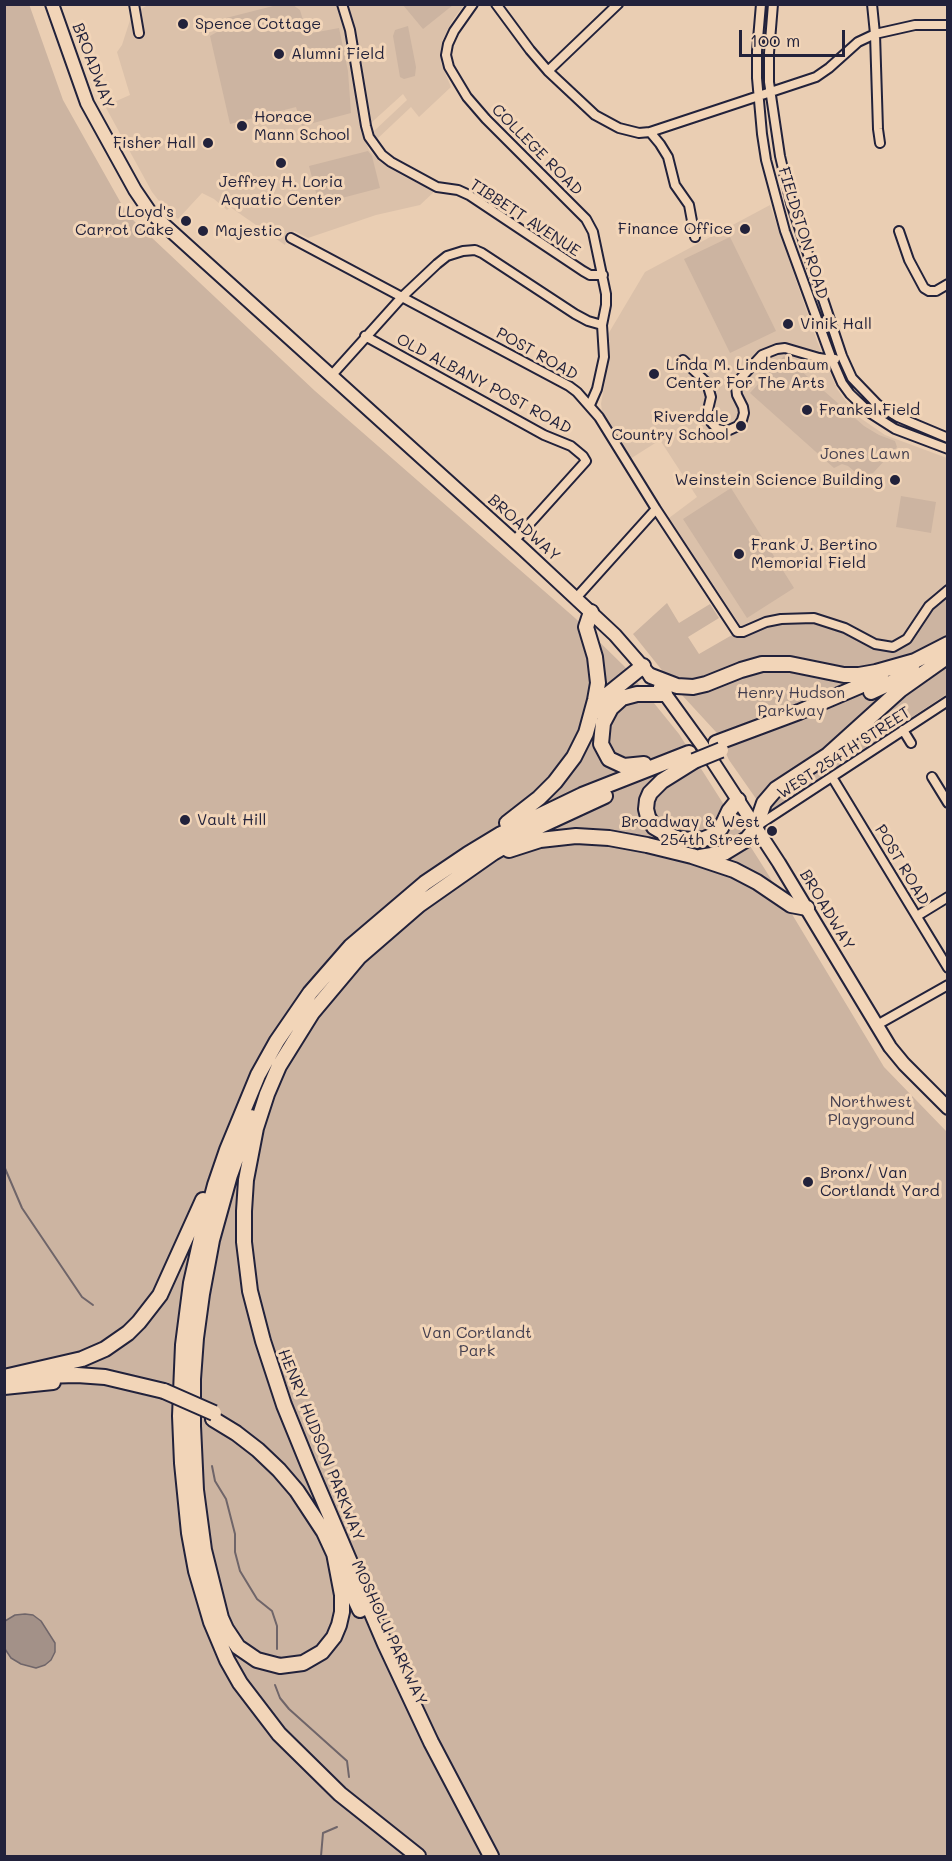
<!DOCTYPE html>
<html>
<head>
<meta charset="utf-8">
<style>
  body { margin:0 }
  #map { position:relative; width:952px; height:1861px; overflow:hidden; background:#eaceb3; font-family:Mali,sans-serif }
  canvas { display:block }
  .frame { position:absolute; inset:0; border:6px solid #22223b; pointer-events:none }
  .scale { position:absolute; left:739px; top:30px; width:106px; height:27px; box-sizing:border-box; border:3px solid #22223b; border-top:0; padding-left:8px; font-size:18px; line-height:21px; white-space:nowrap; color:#22223b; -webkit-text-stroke:4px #f2d5b8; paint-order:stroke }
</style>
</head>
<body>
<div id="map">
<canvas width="952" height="1861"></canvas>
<div class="frame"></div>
<div class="scale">100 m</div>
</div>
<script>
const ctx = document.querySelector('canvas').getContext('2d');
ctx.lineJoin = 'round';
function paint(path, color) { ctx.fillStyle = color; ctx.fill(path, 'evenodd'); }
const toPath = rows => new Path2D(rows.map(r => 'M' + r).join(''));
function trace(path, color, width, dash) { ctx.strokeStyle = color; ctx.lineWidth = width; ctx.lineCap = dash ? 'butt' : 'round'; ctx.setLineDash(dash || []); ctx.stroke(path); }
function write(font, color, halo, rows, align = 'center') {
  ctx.font = font + ' Mali,sans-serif'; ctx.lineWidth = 6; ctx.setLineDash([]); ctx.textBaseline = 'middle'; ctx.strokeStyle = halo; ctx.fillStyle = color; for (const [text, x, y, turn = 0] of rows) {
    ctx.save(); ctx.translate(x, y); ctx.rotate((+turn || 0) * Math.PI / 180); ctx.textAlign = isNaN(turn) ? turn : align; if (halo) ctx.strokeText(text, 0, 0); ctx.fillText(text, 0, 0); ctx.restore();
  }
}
paint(toPath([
  [148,5,464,5,452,21,442,41,441,63,451,87,419,117,411,107,376,140,374,131,407,100,403,94,361,132,369,150,379,161,403,176,435,191,420,205,376,215,308,238,294,231,289,234,285,245,230,207,227,210,214,199,202,193,178,219,163,206,152,192,105,106,130,95,117,52,122,45,132,14],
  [770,205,817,341,837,389,856,415,885,435,947,458,947,583,932,595,922,607,907,634,899,641,888,644,799,616,747,629,742,628,669,518,697,497,660,440,630,459,603,418,601,404,605,382,607,336,645,272]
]), '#dbc1aa');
paint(toPath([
  [29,4,63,100,122,205,134,221,315,391,575,618,624,666,679,734,766,871,884,1067,947,1132,948,1856,5,1856,4,5],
  [277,5,293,5,300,10,307,34,339,28,348,71,351,113,302,126,296,107,230,124,210,36,217,32,219,23,226,18],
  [403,5,453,5,423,29],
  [408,26,416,67,415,76,404,79,400,77,393,36,395,30],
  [368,151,372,156,380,188,319,204,309,166],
  [730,237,776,331,730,353,684,259],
  [784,356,864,426,879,435,895,441,897,447,873,473,860,476,848,466,842,464,834,468,750,393],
  [731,488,794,588,747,618,683,519],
  [901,496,936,502,931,533,896,527],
  [947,593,947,694,766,813,729,760,716,732,681,694,633,634,667,603,679,623,710,604,719,618,688,637,699,654,732,635,743,635,763,627,794,621,814,622,843,630,869,645,882,649,896,649,933,606]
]), '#ccb4a1');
const water = toPath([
  [25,1614,33,1615,41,1621,55,1643,55,1652,51,1660,45,1665,36,1668,21,1664,11,1658,5,1649,5,1621,15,1615,25,1614]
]);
paint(water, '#a39188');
trace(water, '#6f6569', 1.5);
trace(toPath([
  [4,1166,22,1208,82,1297,93,1305],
  [212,1466,215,1481,226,1499,235,1534,235,1552,240,1571,257,1599,272,1611,277,1626,277,1649],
  [275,1685,280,1698,289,1709,347,1761,349,1777],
  [321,1856,323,1833,337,1827]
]), '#6f6569', 2);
const street = toPath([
  [134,4,139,33],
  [342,4,350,30,366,126,369,137,382,155,391,162,437,187,458,190,469,195,583,271,590,275,603,275],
  [473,4,454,31,448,44,446,55,449,67,467,97,486,119,586,219,593,232,606,294,606,305,602,325,604,357,597,389,590,405],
  [496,4,530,50,548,71,595,115,619,128,639,133,650,132,660,144,668,157,675,185,689,205,695,237],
  [761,4,757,51,757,78,762,134,766,160,785,231,832,360,842,383,850,394,870,413,895,429,948,449],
  [773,4,769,53,769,82,780,156,791,203,842,356,852,378,877,404,898,417,948,438],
  [872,4,875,34,878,129,880,143],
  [548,71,618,4],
  [650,132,816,77,829,68,858,42,875,34,915,25,948,25],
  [899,231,909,260,924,288,929,291,936,291,948,284],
  [291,238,569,386,577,392,599,417,656,509,737,632,743,632,766,622,781,619,814,618,845,628,875,644,893,647,907,639,929,606,948,590],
  [365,336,544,435,571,446,583,456,586,461,514,541],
  [683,360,707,383,711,397,707,414,711,422,717,429,727,431,738,426,742,420,744,413,743,407,737,395,736,387,739,380,762,355,777,349,785,348,819,358,832,360,835,359],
  [331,376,402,297,437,264,447,256,463,251,475,250,482,253,575,314,588,321,602,325],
  [576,598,656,509],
  [903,730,911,743],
  [832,777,948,968],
  [932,777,948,803],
  [757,826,948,701],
  [917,916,948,897],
  [877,1025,948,985]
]);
const primary = toPath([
  [52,4,87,103,135,190,150,212,524,550,615,635,649,674],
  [660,687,702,745,779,863,890,1047,904,1064,948,1108]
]);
const highway = toPath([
  [907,665,948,644],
  [651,676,677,686,693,687,706,684,741,670,762,664,790,664,844,675,859,675,876,672,915,661],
  [871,692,914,672],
  [595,712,607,695,643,666],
  [716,743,799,712,881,677],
  [694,761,662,781,650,793,647,800,646,809,648,817,654,827,666,834,679,839,692,840,704,839,714,835,721,828,729,811,738,800],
  [644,764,624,766,609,759,601,744,603,723,611,708,622,698,637,694,665,694],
  [507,823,539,798,555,782,574,757,586,733,595,700,598,683,595,657,586,627,591,612],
  [509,850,540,840,576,836,609,838,647,845,692,856,734,870,757,882,791,905,807,908],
  [700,857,724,853,747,839,755,829,764,803,776,789,828,755,900,690,948,656],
  [251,1117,230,1175,212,1240,202,1294,196,1338,193,1379,193,1426,196,1490,204,1550,221,1618,226,1629,238,1647,257,1660,280,1666,303,1663,322,1652,334,1637,339,1625,342,1612,342,1595,334,1553],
  [42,1376,77,1375,105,1377,164,1391],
  [4,1377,82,1359,105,1349,128,1333,139,1322,160,1295,203,1200],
  [4,1387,53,1382],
  [213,1419,236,1433,258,1450,279,1470,297,1491,324,1532,360,1610],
  [418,1856,340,1794,279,1734,240,1683,227,1660,211,1622,196,1571,189,1533,182,1463,180,1416,183,1345,191,1283,202,1234,215,1185,227,1150,258,1075,277,1041,310,993,351,946,425,883,468,854,501,834,582,795,689,753],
  [491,1856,431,1742,385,1644,308,1464,284,1405,263,1341,250,1291,244,1242,244,1211,246,1180,256,1128,267,1094,279,1066,312,1013,359,957,419,905,493,853,538,827,605,796]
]);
trace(street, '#22223b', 12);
trace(primary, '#22223b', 16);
trace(highway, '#22223b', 18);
trace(street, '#f2d5b8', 8);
trace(primary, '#f2d5b8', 12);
trace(highway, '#f2d5b8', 14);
const highwayBridge = toPath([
  [694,761,721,750],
  [164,1391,214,1413]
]);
trace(highwayBridge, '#22223b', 18, []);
trace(highwayBridge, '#f2d5b8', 14);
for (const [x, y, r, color] of [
  [183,24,6,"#22223b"],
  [279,54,6,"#22223b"],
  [242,126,6,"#22223b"],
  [208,143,6,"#22223b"],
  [281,163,6,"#22223b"],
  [186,221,6,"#22223b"],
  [745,229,6,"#22223b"],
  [203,231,6,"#22223b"],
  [788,324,6,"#22223b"],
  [654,374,6,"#22223b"],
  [807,410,6,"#22223b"],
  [741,426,6,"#22223b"],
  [895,480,6,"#22223b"],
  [739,554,6,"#22223b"],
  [185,820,6,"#22223b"],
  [772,831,6,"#22223b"],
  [808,1182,6,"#22223b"]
]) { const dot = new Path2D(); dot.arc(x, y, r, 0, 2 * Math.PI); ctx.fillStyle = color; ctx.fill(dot); trace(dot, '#f2d5b8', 2); }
write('16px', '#22223b', '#f2d5b8', [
  ["Spence Cottage",195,24],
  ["Alumni Field",291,54],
  ["Horace",254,117],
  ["Mann School",254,135],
  ["Fisher Hall",196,143,"right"],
  ["Jeffrey H. Loria",281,182,"center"],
  ["Aquatic Center",281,200,"center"],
  ["LLoyd's",174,212,"right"],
  ["Carrot Cake",174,230,"right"],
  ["Finance Office",733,229,"right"],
  ["Majestic",215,231],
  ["Vinik Hall",800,324],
  ["Linda M. Lindenbaum",666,365],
  ["Center For The Arts",666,383],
  ["Frankel Field",819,410],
  ["Riverdale",729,417,"right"],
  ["Country School",729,435,"right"],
  ["Weinstein Science Building",883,480,"right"],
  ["Frank J. Bertino",751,545],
  ["Memorial Field",751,563],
  ["Vault Hill",197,820],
  ["Broadway & West",760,822,"right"],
  ["254th Street",760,840,"right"],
  ["Bronx/ Van",820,1173],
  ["Cortlandt Yard",820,1191]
], 'left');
write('16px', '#22223b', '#f2d5b8', [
  ["BROADWAY",93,66,69],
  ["COLLEGE ROAD",537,150,45],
  ["TIBBETT AVENUE",525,218,33],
  ["FIELDSTON ROAD",803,233,73],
  ["POST ROAD",537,354,29],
  ["OLD ALBANY POST ROAD",484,384,28],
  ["BROADWAY",524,528,42],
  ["WEST 254TH STREET",844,753,-33],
  ["POST ROAD",902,865,59],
  ["BROADWAY",827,910,59],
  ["HENRY HUDSON PARKWAY",321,1445,68],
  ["MOSHOLU PARKWAY",389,1633,65]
]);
write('16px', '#443f4f', '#f2d5b8', [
  ["Jones Lawn",865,454],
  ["Henry Hudson",791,693],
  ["Parkway",791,711],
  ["Northwest",871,1102],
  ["Playground",871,1120],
  ["Van Cortlandt",477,1333],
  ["Park",477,1351]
]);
</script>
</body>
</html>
